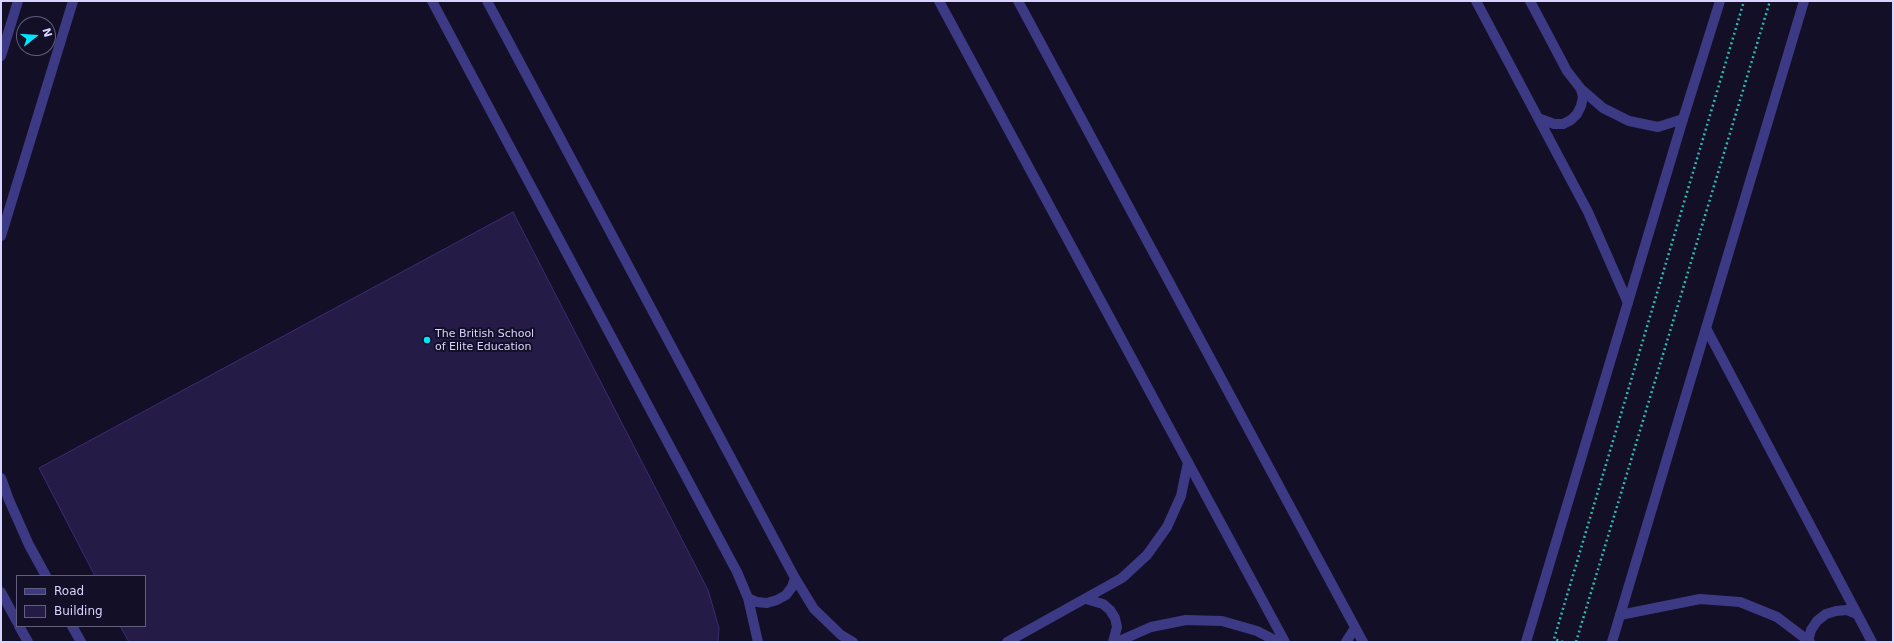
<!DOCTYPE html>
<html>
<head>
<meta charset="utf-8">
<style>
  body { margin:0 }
  #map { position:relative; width:1894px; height:643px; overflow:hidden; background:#130f26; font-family:"DejaVu Sans",sans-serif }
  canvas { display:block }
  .frame { position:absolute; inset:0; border:2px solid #d9d4ff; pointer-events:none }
  .legend { position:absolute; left:16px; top:575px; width:130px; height:52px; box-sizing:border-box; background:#130f26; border:1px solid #625e7d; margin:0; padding:5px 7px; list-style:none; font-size:12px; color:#d9d4ff }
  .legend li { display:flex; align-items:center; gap:8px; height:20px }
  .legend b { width:20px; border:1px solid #625e7d }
  .north { position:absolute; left:16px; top:16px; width:40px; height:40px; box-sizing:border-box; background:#130f26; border:1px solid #625e7d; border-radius:50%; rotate:73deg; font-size:11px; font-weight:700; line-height:16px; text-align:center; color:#d9d4ff }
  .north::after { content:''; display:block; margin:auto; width:14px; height:18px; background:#00e5ff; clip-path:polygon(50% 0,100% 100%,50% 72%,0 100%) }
</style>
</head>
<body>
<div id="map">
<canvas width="1894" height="643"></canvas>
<div class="frame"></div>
<ul class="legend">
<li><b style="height:5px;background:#3d3a85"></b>Road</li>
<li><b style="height:11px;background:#241b47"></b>Building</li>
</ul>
<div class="north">N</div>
</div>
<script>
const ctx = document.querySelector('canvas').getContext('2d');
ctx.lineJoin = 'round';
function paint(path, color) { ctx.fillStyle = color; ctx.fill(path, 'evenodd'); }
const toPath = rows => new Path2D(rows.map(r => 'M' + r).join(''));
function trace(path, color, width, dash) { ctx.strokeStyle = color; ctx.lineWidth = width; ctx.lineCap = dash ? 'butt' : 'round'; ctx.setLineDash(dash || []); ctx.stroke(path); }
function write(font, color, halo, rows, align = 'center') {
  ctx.font = font + ' "DejaVu Sans",sans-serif'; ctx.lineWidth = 4; ctx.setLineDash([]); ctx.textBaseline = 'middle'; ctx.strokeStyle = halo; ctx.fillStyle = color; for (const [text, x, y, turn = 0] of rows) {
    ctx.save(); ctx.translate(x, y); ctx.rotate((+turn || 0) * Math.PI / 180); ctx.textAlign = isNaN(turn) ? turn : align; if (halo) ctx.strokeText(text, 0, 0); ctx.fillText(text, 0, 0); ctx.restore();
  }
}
const building = toPath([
  [513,212,708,590,719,628,718,642,129,642,120,626,145,626,145,576,95,576,39,468,513,212]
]);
paint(building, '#241b47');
trace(building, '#3b2d73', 1);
trace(toPath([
  [1563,642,1554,639,1744,1],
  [1576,642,1770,1]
]), '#2fb8b0', 2.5, [2, 3]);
trace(toPath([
  [432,1,737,572,748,598,758,642],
  [487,1,795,578,814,609,841,635,853,642],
  [939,1,1285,642],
  [1018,1,1363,642],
  [1476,1,1588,212,1628,303],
  [1530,1,1567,71,1581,89,1603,108,1629,121,1658,127,1683,119],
  [1,56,18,1],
  [1538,118,1554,124,1563,124,1571,120,1577,114,1581,106,1583,97,1581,89],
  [1,236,73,1],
  [1706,328,1872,642],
  [1,478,9,500,29,545,46,576],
  [1,592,17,622],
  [748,598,757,602,767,603,777,600,786,595,792,587,795,578],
  [1086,599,1103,604,1110,610,1115,618,1117,627,1113,642],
  [1620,615,1700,599,1740,602,1777,617,1810,642],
  [19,626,28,642],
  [72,626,81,642],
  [1808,641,1811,630,1817,621,1826,614,1836,611,1847,610,1857,614],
  [1007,642,1122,578,1147,555,1167,527,1181,496,1188,462],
  [1117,642,1151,627,1186,620,1222,621,1257,631,1278,642],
  [1346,642,1355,628]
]), '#3d3a85', 10);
trace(toPath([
  [1526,642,1683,119,1720,1],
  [1612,642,1804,1]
]), '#3d3a85', 10);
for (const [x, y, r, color] of [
  [427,340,4,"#00e5ff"]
]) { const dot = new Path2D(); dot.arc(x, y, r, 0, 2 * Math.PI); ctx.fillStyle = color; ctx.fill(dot); trace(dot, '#130f26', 1.5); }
write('11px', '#d9d4ff', '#130f26', [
  ["The British School",435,334],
  ["of Elite Education",435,347]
], 'left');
</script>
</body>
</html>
